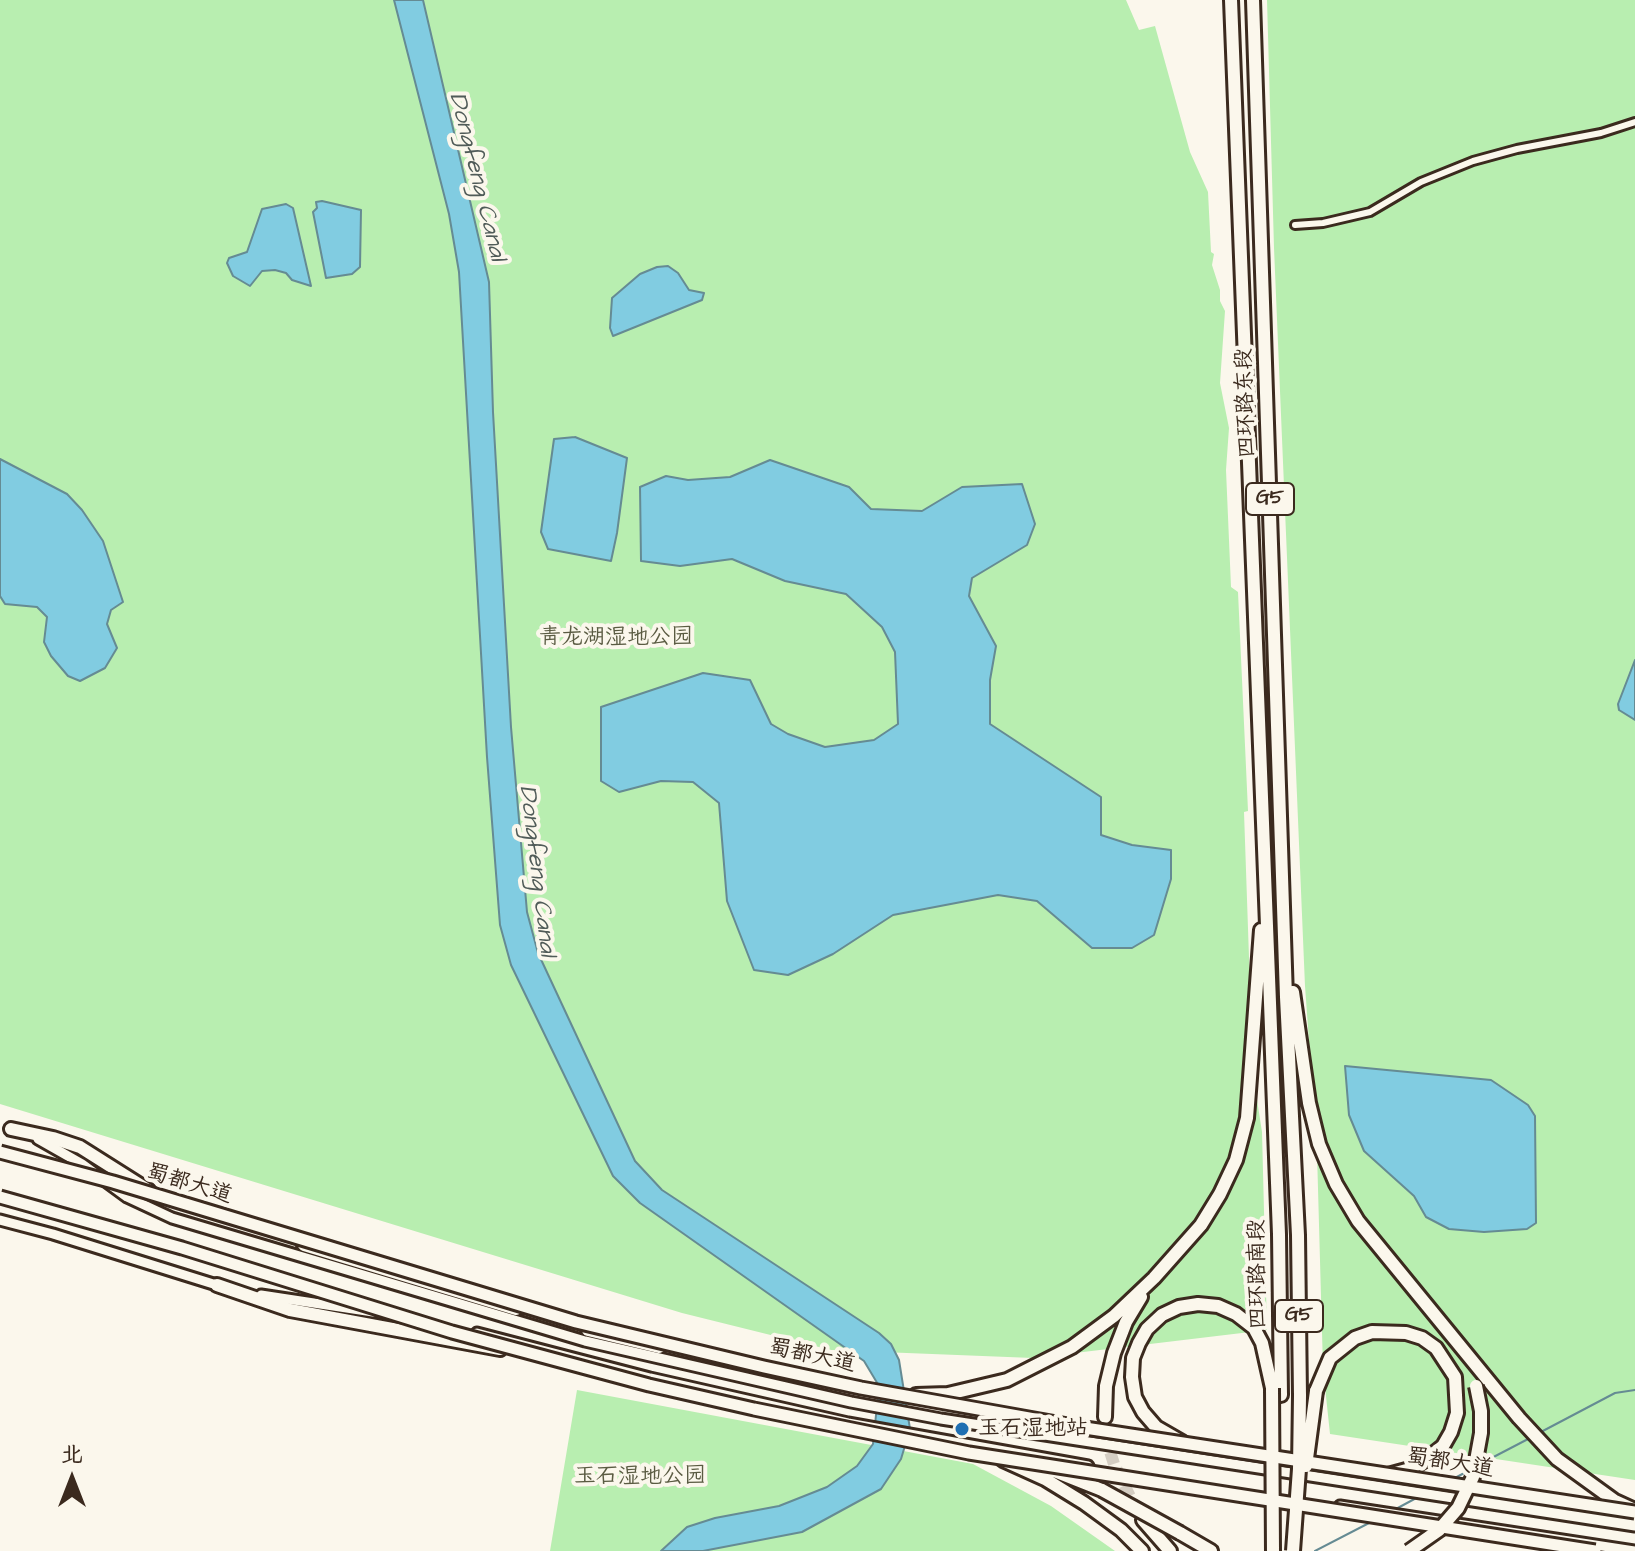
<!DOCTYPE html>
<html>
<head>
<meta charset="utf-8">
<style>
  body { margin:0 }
  #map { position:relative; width:1635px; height:1551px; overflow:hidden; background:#fbf7ec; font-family:"Architects Daughter","LXGW WenKai TC",sans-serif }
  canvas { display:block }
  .north { position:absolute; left:32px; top:1439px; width:80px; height:80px; -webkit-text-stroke:6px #fbf7ec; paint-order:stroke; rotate:0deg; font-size:22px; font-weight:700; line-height:32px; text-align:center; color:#3b2a1e }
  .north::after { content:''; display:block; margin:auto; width:28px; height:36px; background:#3b2a1e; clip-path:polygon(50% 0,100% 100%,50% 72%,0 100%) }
</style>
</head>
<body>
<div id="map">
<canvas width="1635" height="1551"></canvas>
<div class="north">北</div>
</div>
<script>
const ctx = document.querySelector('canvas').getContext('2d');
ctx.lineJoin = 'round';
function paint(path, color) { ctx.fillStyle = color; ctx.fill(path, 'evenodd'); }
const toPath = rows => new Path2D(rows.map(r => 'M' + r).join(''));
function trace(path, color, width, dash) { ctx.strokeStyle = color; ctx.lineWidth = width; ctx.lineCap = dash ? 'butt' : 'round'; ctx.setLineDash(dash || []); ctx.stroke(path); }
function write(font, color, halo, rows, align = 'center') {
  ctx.font = font + ' "Architects Daughter","LXGW WenKai TC",sans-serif'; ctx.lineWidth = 8; ctx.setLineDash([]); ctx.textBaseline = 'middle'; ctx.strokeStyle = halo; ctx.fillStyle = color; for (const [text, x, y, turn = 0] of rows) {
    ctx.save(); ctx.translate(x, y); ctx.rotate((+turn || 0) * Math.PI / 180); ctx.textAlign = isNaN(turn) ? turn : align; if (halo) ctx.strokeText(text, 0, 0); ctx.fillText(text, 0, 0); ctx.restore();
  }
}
paint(toPath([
  [0,0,1126,0,1139,30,1155,26,1190,152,1208,192,1211,252,1214,254,1212,265,1220,290,1220,301,1225,311,1220,383,1229,428,1226,470,1231,587,1238,592,1248,811,1244,812,1253,1074,1262,1132,1267,1330,1033,1358,831,1350,682,1313,0,1104],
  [1267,0,1635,0,1635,1480,1330,1434,1323,1368,1317,1153,1305,986,1274,248],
  [577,1390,973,1464,1051,1506,1115,1551,550,1551]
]), '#b8eeb0');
const water = toPath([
  [394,0,423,0,489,282,493,412,511,727,527,912,538,953,635,1161,662,1190,879,1333,891,1344,899,1360,910,1429,901,1459,881,1489,802,1532,703,1551,661,1551,687,1527,715,1518,779,1506,827,1487,857,1466,873,1444,879,1386,864,1361,640,1203,613,1176,511,965,500,925,487,757,459,272,449,214,394,0],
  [322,201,361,210,360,267,352,274,326,278,313,212,317,208,316,202,322,201],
  [286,204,293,208,311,286,292,280,286,273,275,270,262,271,250,286,233,276,227,263,229,258,247,252,262,209,286,204],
  [668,266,678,273,689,290,704,293,702,300,613,336,610,328,612,298,640,274,657,267,668,266],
  [575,437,627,458,617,533,611,561,548,549,541,532,554,439,575,437],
  [0,459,67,494,82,510,103,541,123,602,111,610,107,624,117,648,105,668,80,681,68,676,51,656,44,642,47,617,37,607,5,604,0,596,0,459],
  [770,460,849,487,871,509,922,511,962,487,1022,484,1035,524,1027,545,972,578,969,596,996,646,990,680,990,724,1101,797,1101,835,1132,845,1171,850,1171,879,1154,935,1132,948,1092,948,1037,901,998,895,893,915,833,954,788,975,754,970,727,901,719,803,693,782,661,781,619,792,601,781,601,707,703,673,750,680,771,724,788,734,825,747,874,740,898,724,895,652,882,627,846,594,785,581,732,559,680,566,641,561,640,487,666,476,688,480,730,477,770,460],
  [1635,660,1635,720,1619,710,1618,704,1635,660],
  [1345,1066,1491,1080,1528,1105,1535,1116,1536,1223,1527,1229,1484,1232,1449,1229,1426,1217,1414,1196,1364,1151,1349,1115,1345,1066]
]);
paint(water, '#81cce1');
trace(water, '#658b93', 2);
trace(toPath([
  [1539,1433,1615,1393,1635,1390],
  [1482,1463,1530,1438],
  [1451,1480,1470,1470],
  [1394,1510,1420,1496],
  [1315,1551,1371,1522]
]), '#658b93', 2);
trace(toPath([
  [1105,1417,1107,1442,1114,1464,1137,1511]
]), '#d5cec3', 12, [12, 6]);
const minor = toPath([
  [1295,225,1323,223,1370,212,1421,182,1473,161,1517,149,1601,133,1635,122]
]);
const secondary = toPath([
  [38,1139,82,1164,127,1197,172,1218,585,1341,851,1402,941,1419,1635,1526],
  [0,1220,53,1234,223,1287],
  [261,1295,373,1312],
  [477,1333,650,1378,848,1423,1088,1466],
  [1340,1506,1635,1551]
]);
const motorway = toPath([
  [1231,0,1279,1234,1281,1395],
  [1253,0,1286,997,1298,1235,1300,1396],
  [1293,992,1309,1103,1319,1144,1336,1184,1358,1221,1519,1418,1557,1459,1615,1501,1635,1510],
  [11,1129,53,1138,80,1147,148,1190],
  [304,1245,516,1309],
  [217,1285,290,1310,500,1349],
  [588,1330,659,1347],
  [1316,1391,1330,1358,1355,1338,1372,1332,1406,1333,1422,1338,1436,1348,1455,1377,1457,1413,1451,1432,1443,1446,1428,1458,1410,1469,1388,1475],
  [916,1395,948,1394,1007,1380,1072,1347,1114,1316,1154,1278,1201,1225,1220,1194,1236,1160,1247,1118,1261,930],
  [1105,1417,1106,1386,1114,1353,1126,1322,1141,1297],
  [1182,1442,1156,1427,1143,1412,1135,1397,1132,1377,1133,1358,1139,1343,1147,1329,1162,1315,1179,1307,1198,1304,1218,1306,1236,1314,1254,1328,1262,1343,1272,1388],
  [1003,1460,1045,1479,1084,1503,1121,1530,1142,1551],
  [1049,1469,1102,1490],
  [1464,1491,1635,1519],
  [1143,1520,1170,1551],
  [1180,1533,1211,1551]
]);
trace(minor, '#3b2a1e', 12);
trace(secondary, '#3b2a1e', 15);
trace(motorway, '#3b2a1e', 18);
trace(minor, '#fbf7ec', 6);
trace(secondary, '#fbf7ec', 9);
trace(motorway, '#fbf7ec', 12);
const trunkBridge = toPath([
  [0,1152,113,1182,576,1322,764,1367,861,1388,1085,1428,1635,1512],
  [0,1197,182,1248,452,1332,649,1385,754,1409,969,1453,1595,1551]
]);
const motorwayBridge = toPath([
  [1272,1388,1273,1551],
  [1306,1466,1316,1391],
  [1102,1490,1180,1533],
  [1293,1551,1299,1469,1300,1396],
  [1409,1551,1439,1530,1458,1508,1473,1477,1481,1433,1481,1411,1476,1386]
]);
trace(trunkBridge, '#3b2a1e', 17, []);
trace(motorwayBridge, '#3b2a1e', 18, []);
trace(trunkBridge, '#fbf7ec', 11);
trace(motorwayBridge, '#fbf7ec', 12);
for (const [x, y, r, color] of [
  [962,1429,8,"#1f6fb2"]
]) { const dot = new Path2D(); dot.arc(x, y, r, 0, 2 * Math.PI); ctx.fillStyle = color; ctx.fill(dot); trace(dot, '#fbf7ec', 3); }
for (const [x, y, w] of [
  [1270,499,48],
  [1299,1316,48]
]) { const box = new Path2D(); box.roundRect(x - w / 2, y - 16, w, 32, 6); ctx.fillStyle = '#fbf7ec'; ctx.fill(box); trace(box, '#3b2a1e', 2); }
write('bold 20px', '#3b2a1e', null, [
  ["G5",1270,499],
  ["G5",1299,1316]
]);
write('22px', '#3b2a1e', '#fbf7ec', [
  ["四环路东段",1247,403,-92],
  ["蜀都大道",189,1185,17],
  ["四环路南段",1259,1274,-91],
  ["蜀都大道",812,1357,12],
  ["蜀都大道",1450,1464,9]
]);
write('22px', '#5a5b42', '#fbf7ec', [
  ["青龙湖湿地公园",616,638],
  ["玉石湿地公园",640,1477]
]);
write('22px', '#3b2a1e', '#fbf7ec', [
  ["玉石湿地站",978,1429]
], 'left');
write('italic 24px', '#505b58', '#fbf7ec', [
  ["Dongfeng Canal",476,177,76],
  ["Dongfeng Canal",536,871,83]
]);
</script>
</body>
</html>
